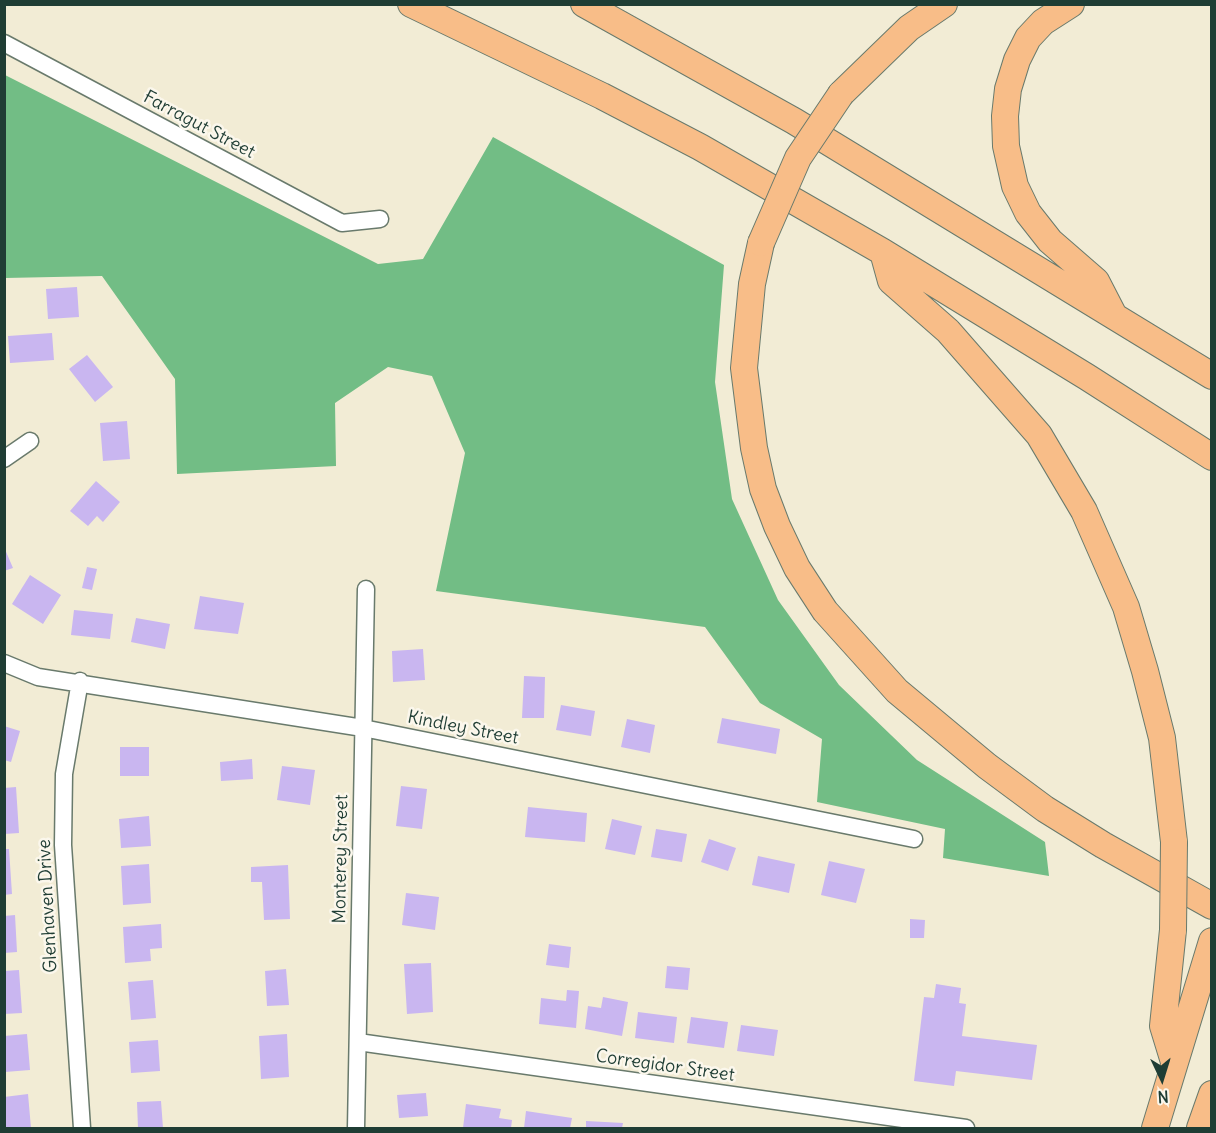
<!DOCTYPE html>
<html>
<head>
<meta charset="utf-8">
<style>
  body { margin:0 }
  #map { position:relative; width:1216px; height:1133px; overflow:hidden; background:#f2ecd5; font-family:Delius,sans-serif }
  canvas { display:block }
  .frame { position:absolute; inset:0; border:6px solid #1f3d34; pointer-events:none }
  .north { position:absolute; left:1132px; top:1049px; width:60px; height:60px; -webkit-text-stroke:4px #fbf7ec; paint-order:stroke; rotate:176deg; font-size:16px; font-weight:700; line-height:24px; text-align:center; color:#1f3d34 }
  .north::after { content:''; display:block; margin:auto; width:21px; height:27px; background:#1f3d34; clip-path:polygon(50% 0,100% 100%,50% 72%,0 100%) }
</style>
</head>
<body>
<div id="map">
<canvas width="1216" height="1133"></canvas>
<div class="frame"></div>
<div class="north">N</div>
</div>
<script>
const ctx = document.querySelector('canvas').getContext('2d');
ctx.lineJoin = 'round';
function paint(path, color) { ctx.fillStyle = color; ctx.fill(path, 'evenodd'); }
const toPath = rows => new Path2D(rows.map(r => 'M' + r).join(''));
function trace(path, color, width, dash) { ctx.strokeStyle = color; ctx.lineWidth = width; ctx.lineCap = dash ? 'butt' : 'round'; ctx.setLineDash(dash || []); ctx.stroke(path); }
function write(font, color, halo, rows, align = 'center') {
  ctx.font = font + ' Delius,sans-serif'; ctx.lineWidth = 5; ctx.setLineDash([]); ctx.textBaseline = 'middle'; ctx.strokeStyle = halo; ctx.fillStyle = color; for (const [text, x, y, turn = 0] of rows) {
    ctx.save(); ctx.translate(x, y); ctx.rotate((+turn || 0) * Math.PI / 180); ctx.textAlign = isNaN(turn) ? turn : align; if (halo) ctx.strokeText(text, 0, 0); ctx.fillText(text, 0, 0); ctx.restore();
  }
}
paint(toPath([
  [5,75,378,264,423,259,493,137,724,265,715,382,732,499,778,600,839,685,917,760,1045,842,1049,876,943,858,945,829,817,802,822,739,760,703,705,627,436,591,465,453,432,376,388,367,335,403,336,466,177,474,175,379,102,276,5,278]
]), '#72bd85');
paint(toPath([
  [77,287,79,317,48,319,46,289],
  [52,333,54,360,10,363,8,336],
  [87,355,113,387,95,402,69,369],
  [127,421,130,459,103,461,100,423],
  [96,481,120,502,103,522,97,516,88,526,70,511],
  [4,547,13,568,4,571],
  [87,567,97,569,92,590,82,588],
  [30,575,61,595,43,624,12,604],
  [200,596,244,603,238,634,194,629],
  [74,610,113,614,110,639,71,635],
  [136,618,170,624,165,649,131,642],
  [423,649,425,680,393,682,392,651],
  [524,676,545,677,544,718,522,718],
  [561,705,595,711,591,736,556,730],
  [722,718,780,729,776,754,717,743],
  [627,719,655,725,650,753,621,747],
  [4,726,20,731,11,762,4,760],
  [120,747,149,747,149,776,120,776],
  [252,759,253,779,221,781,220,762],
  [282,766,315,770,310,805,277,800],
  [401,786,427,789,422,829,396,826],
  [16,787,19,833,4,834,4,788],
  [528,807,587,813,585,842,525,837],
  [149,816,151,846,121,848,119,819],
  [612,819,642,826,635,855,605,849],
  [656,829,687,834,682,862,651,857],
  [709,839,736,848,728,871,701,862],
  [4,849,9,849,12,894,4,895],
  [758,856,795,864,789,893,752,885],
  [829,861,865,869,856,903,821,895],
  [149,864,151,903,123,905,121,866],
  [288,865,290,919,264,920,262,882,251,882,251,867],
  [406,893,439,897,435,930,402,925],
  [15,915,17,952,4,953,4,916],
  [910,919,925,920,924,938,910,938],
  [161,924,162,948,150,949,151,961,125,963,123,927],
  [549,944,571,947,569,968,546,965],
  [431,963,433,1012,407,1014,404,964],
  [667,966,690,968,688,990,665,988],
  [286,969,289,1005,267,1006,265,971],
  [19,970,22,1013,4,1014,4,971],
  [153,980,156,1018,131,1020,128,982],
  [936,984,961,988,959,1003,966,1004,962,1036,1037,1045,1032,1080,956,1071,954,1086,914,1081,924,997,934,998],
  [567,990,579,991,576,1028,539,1024,541,998,566,1001],
  [603,997,628,1002,622,1036,585,1029,588,1006,601,1008],
  [638,1012,677,1017,674,1043,635,1038],
  [691,1017,728,1022,724,1048,687,1043],
  [741,1025,778,1030,774,1056,737,1051],
  [27,1034,30,1070,5,1072,4,1036],
  [287,1034,289,1077,261,1079,259,1036],
  [158,1040,160,1071,131,1073,129,1042],
  [426,1093,428,1116,399,1118,397,1095],
  [28,1094,31,1128,4,1128,4,1097],
  [161,1101,163,1128,138,1128,137,1102],
  [466,1104,501,1109,499,1118,512,1120,511,1128,463,1128],
  [526,1111,572,1118,570,1128,524,1128],
  [586,1121,623,1123,622,1128,586,1128]
]), '#c9b6f0');
const minor = toPath([
  [4,43,342,223,380,219],
  [4,459,30,441],
  [4,663,38,677,363,728,914,839],
  [80,681,64,774,63,845,82,1128],
  [358,1042,966,1128],
  [356,1128,366,589]
]);
const highway = toPath([
  [411,4,602,96,700,147,883,252,1087,377,1212,457],
  [584,4,794,121,1212,376],
  [1071,4,1043,22,1028,38,1017,60,1008,89,1005,116,1006,146,1015,186,1028,213,1050,241,1096,281,1113,314],
  [841,94,909,28,944,4],
  [761,243,752,284,744,368,754,448,763,489,777,526,797,568,825,611,897,691,987,766,1045,809,1103,845,1212,906],
  [883,252,891,281,948,331,1039,435,1084,511,1126,607,1145,671,1162,738,1174,842],
  [1173,930,1163,1026,1174,1062],
  [1155,1128,1212,941],
  [1200,1128,1212,1094]
]);
trace(minor, '#697a6c', 19);
trace(highway, '#697a6c', 28);
trace(minor, '#fff', 16);
trace(highway, '#f8bd88', 26);
const highwayBridge = toPath([
  [761,243,798,158,841,94],
  [1173,930,1174,842]
]);
trace(highwayBridge, '#697a6c', 28, []);
trace(highwayBridge, '#f8bd88', 26);
write('18px', '#1f3d34', '#fbf7ec', [
  ["Farragut Street",199,125,28],
  ["Kindley Street",463,728,11],
  ["Monterey Street",341,859,-89],
  ["Glenhaven Drive",48,906,-93],
  ["Corregidor Street",665,1066,8]
]);
</script>
</body>
</html>
